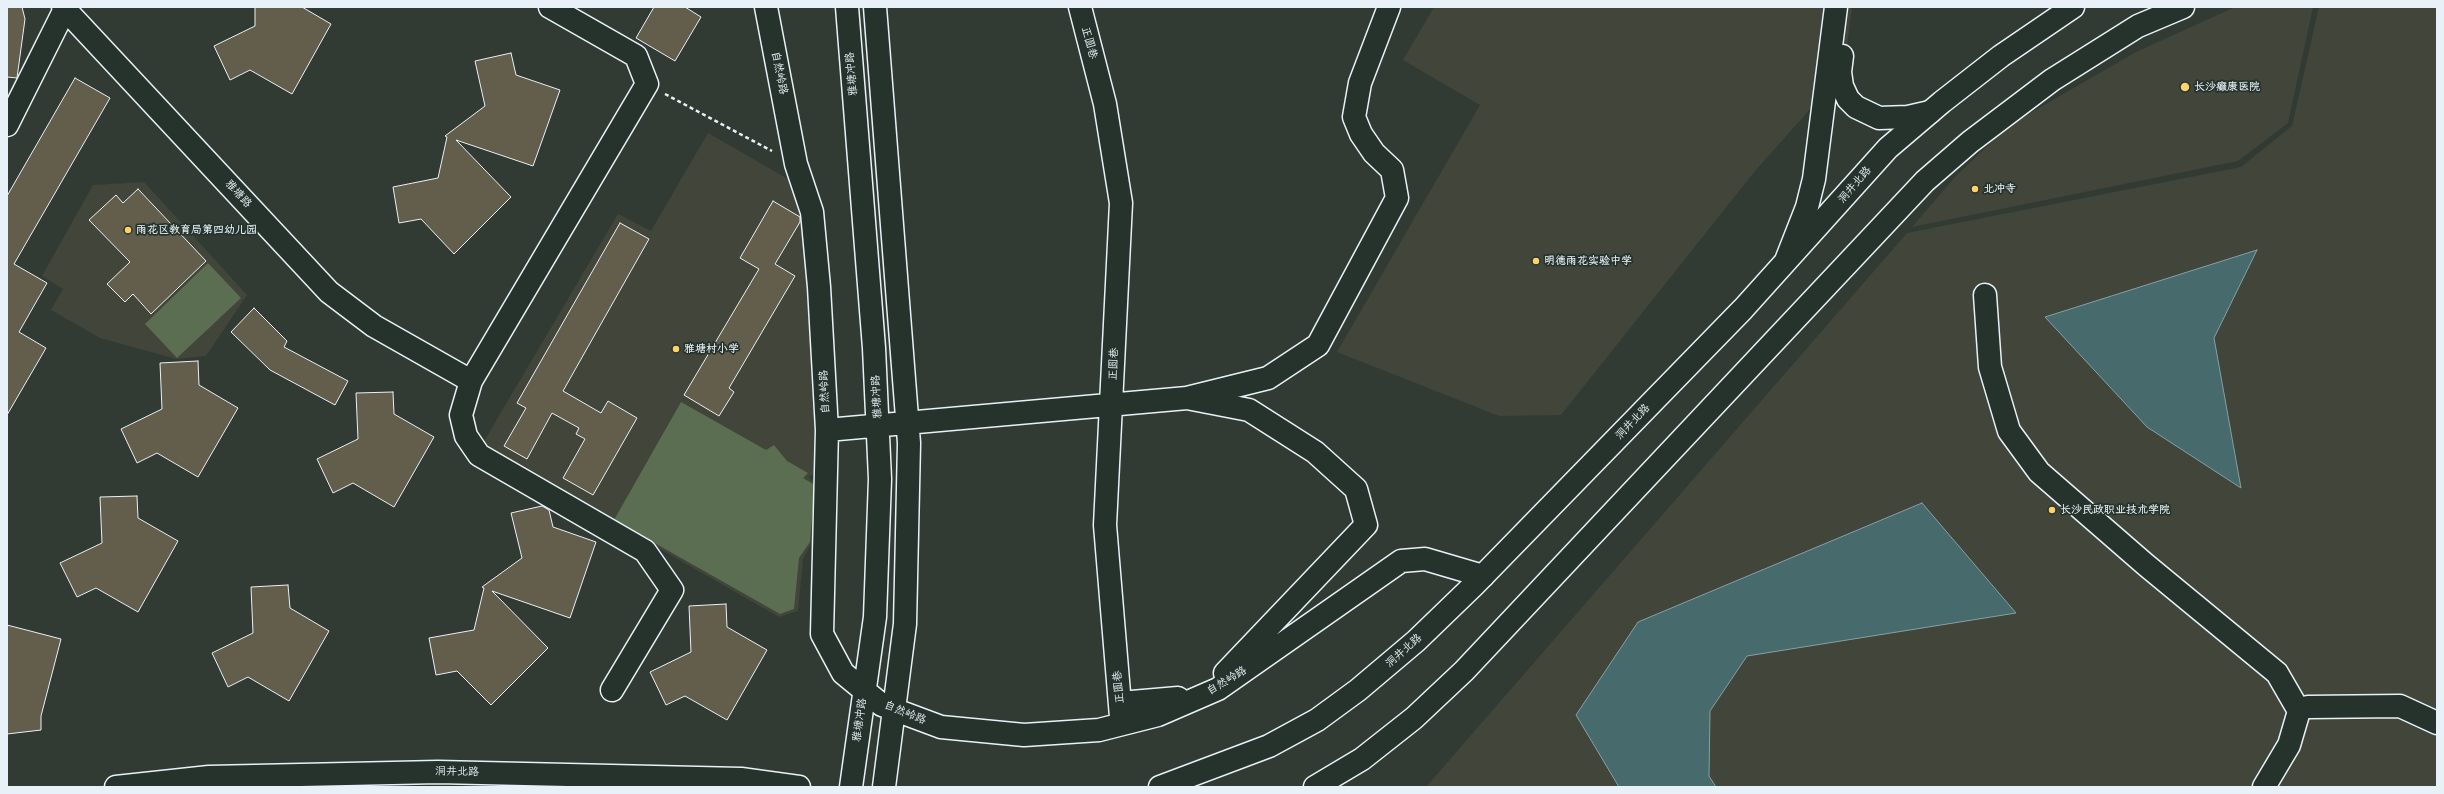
<!DOCTYPE html>
<html>
<head>
<meta charset="utf-8">
<style>
  body { margin:0 }
  #map { position:relative; width:2444px; height:794px; overflow:hidden; background:#323b33; font-family:Sriracha,sans-serif }
  canvas { display:block }
  .frame { position:absolute; inset:0; border:8px solid #e8f1f8; pointer-events:none }
</style>
</head>
<body>
<div id="map">
<canvas width="2444" height="794"></canvas>
<div class="frame"></div>
</div>
<script>
const ctx = document.querySelector('canvas').getContext('2d');
ctx.lineJoin = 'round';
function paint(path, color) { ctx.fillStyle = color; ctx.fill(path, 'evenodd'); }
const toPath = rows => new Path2D(rows.map(r => 'M' + r).join(''));
function trace(path, color, width, dash) { ctx.strokeStyle = color; ctx.lineWidth = width; ctx.lineCap = dash ? 'butt' : 'round'; ctx.setLineDash(dash || []); ctx.stroke(path); }
function write(font, color, halo, rows, align = 'center') {
  ctx.font = font + ' Sriracha,"LXGW WenKai TC",sans-serif'; ctx.lineWidth = 3.5; ctx.setLineDash([]); ctx.textBaseline = 'middle'; ctx.strokeStyle = halo; ctx.fillStyle = color; for (const [text, x, y, turn = 0] of rows) {
    ctx.save(); ctx.translate(x, y); ctx.rotate((+turn || 0) * Math.PI / 180); ctx.textAlign = isNaN(turn) ? turn : align; if (halo) ctx.strokeText(text, 0, 0); ctx.fillText(text, 0, 0); ctx.restore();
  }
}
paint(toPath([
  [1434,7,1852,7,1844,71,1755,171,1561,415,1499,416,1337,352,1480,105,1403,60],
  [2235,7,2313,7,2288,123,2238,161,1912,227,1955,177,2008,126,2136,52],
  [2319,7,2437,7,2437,787,1426,787,1907,233,2241,167,2292,126],
  [708,133,800,186,811,255,816,474,808,477,818,484,812,543,803,559,798,611,779,617,613,522,483,443,618,214,651,231],
  [144,182,247,295,206,356,176,359,100,338,51,310,63,289,42,276,93,185]
]), '#41453a');
paint(toPath([
  [208,263,241,298,177,358,145,324],
  [681,402,766,450,774,445,787,461,808,473,803,478,815,485,810,542,799,558,794,609,780,614,614,520]
]), '#5b6e51');
const water = toPath([
  [2257,250,2214,338,2241,488,2147,427,2045,317,2257,250],
  [1922,503,2016,613,1747,656,1710,711,1709,776,1716,787,1619,787,1576,715,1638,622,1922,503]
]);
paint(water, '#476a6d');
trace(water, '#87a0a5', 1);
const building = toPath([
  [7,7,22,7,25,19,17,78,7,77,7,7],
  [255,7,302,7,331,24,292,94,250,70,230,80,214,46,255,26,255,7],
  [654,7,685,7,701,17,675,61,636,38,654,7],
  [511,53,516,75,560,90,533,166,456,140,511,197,454,254,421,219,399,223,393,187,438,178,447,137,445,136,485,106,475,61,511,53],
  [75,78,110,98,14,264,47,283,19,332,46,348,7,415,7,196,75,78],
  [138,189,206,261,151,314,133,294,125,302,107,284,130,262,89,220,116,195,123,203,138,189],
  [773,201,800,217,800,222,775,264,795,276,729,388,734,392,719,416,684,395,759,269,740,258,773,201],
  [620,223,649,239,563,391,601,413,608,401,637,418,593,495,563,478,585,439,576,434,579,428,552,413,527,459,504,446,526,408,517,403,620,223],
  [254,308,287,341,284,347,348,381,335,405,270,370,231,332,254,308],
  [198,361,199,385,238,408,198,477,157,453,137,463,121,429,162,409,160,363,198,361],
  [393,392,394,414,434,437,394,507,353,483,333,493,317,459,358,439,356,393,393,392],
  [137,496,138,518,178,541,138,612,96,588,77,597,60,563,102,543,100,497,137,496],
  [542,506,549,510,553,527,596,542,570,618,492,591,548,648,491,705,457,671,436,675,429,638,474,630,484,588,482,587,522,558,511,513,542,506],
  [288,585,290,608,329,631,289,701,248,677,228,687,212,653,253,633,251,587,288,585],
  [726,604,727,627,767,650,727,720,685,696,666,705,650,672,691,652,689,606,726,604],
  [7,625,61,639,41,716,41,730,7,734,7,625]
]);
paint(building, '#635d4c');
trace(building, '#e8f1f8', 1);
const minor = toPath([
  [63,7,329,292,374,326,471,381],
  [550,7,636,56,647,84,471,381,461,415,466,436,479,455,645,551,672,590,612,690],
  [766,7,796,164,812,212,819,287,827,430,822,634,843,673,882,705,941,727,1024,735,1099,730,1158,715,1218,689,1401,561,1425,559,1483,576],
  [847,7,874,348,880,479,875,617,851,787],
  [875,7,909,443,905,624,884,787],
  [1080,7,1105,104,1121,203,1105,525,1121,717],
  [1842,56,1840,72,1842,86,1848,99,1856,107,1879,118,1908,117,1930,112],
  [7,125,65,9],
  [1787,258,1807,207,1814,179,1836,7],
  [1985,295,1990,367,2009,431,2039,472,2146,565,2277,673,2299,711,2289,745,2264,787],
  [827,430,1187,398],
  [1225,673,1366,525,1356,489,1315,452,1249,410,1187,398,1268,378,1318,345,1397,198,1392,170,1374,153,1361,134,1354,117,1360,83,1389,7],
  [1120,703,1178,698],
  [2308,707,2400,706,2437,723]
]);
const major = toPath([
  [116,787,209,777,438,772,741,779,799,787],
  [1160,787,1269,746,1317,720,1358,690,1416,641,1474,585,1743,309,1888,148,1942,102,2001,56,2073,7],
  [1315,787,1362,759,1414,718,1464,671,1925,181,1970,142,2052,80,2138,26,2183,7]
]);
trace(minor, '#e8f1f8', 25);
trace(major, '#e8f1f8', 25);
trace(toPath([
  [665,94,772,151]
]), '#e8f1f8', 2.5, [4, 3]);
trace(minor, '#26332d', 22);
trace(major, '#26332d', 22);
for (const [x, y, r, color] of [
  [2185,87,5,"#ffd166"],
  [1975,189,4,"#ffd166"],
  [128,230,4,"#ffd166"],
  [1536,261,4,"#ffd166"],
  [676,349,4,"#ffd166"],
  [2052,510,4,"#ffd166"]
]) { const dot = new Path2D(); dot.arc(x, y, r, 0, 2 * Math.PI); ctx.fillStyle = color; ctx.fill(dot); trace(dot, '#26332d', 1.5); }
write('11px', '#e8f1f8', '#26332d', [
  ["正圆巷",1089,43,75],
  ["自然岭路",779,73,79],
  ["雅塘冲路",852,74,-95],
  ["洞井北路",1855,185,-49],
  ["雅塘路",238,194,47],
  ["正圆巷",1114,364,-87],
  ["自然岭路",825,392,-93],
  ["雅塘冲路",877,397,-93],
  ["洞井北路",1633,422,-46],
  ["洞井北路",1404,651,-41],
  ["自然岭路",1227,681,-31],
  ["正圆巷",1119,687,-95],
  ["自然岭路",905,713,22],
  ["雅塘冲路",860,720,-82],
  ["洞井北路",457,772,1]
]);
write('bold 11px', '#e8f1f8', '#26332d', [
  ["长沙癫康医院",2194,87],
  ["北冲寺",1983,189],
  ["雨花区教育局第四幼儿园",136,230],
  ["明德雨花实验中学",1544,261],
  ["雅塘村小学",684,349],
  ["长沙民政职业技术学院",2060,510]
], 'left');
</script>
</body>
</html>
